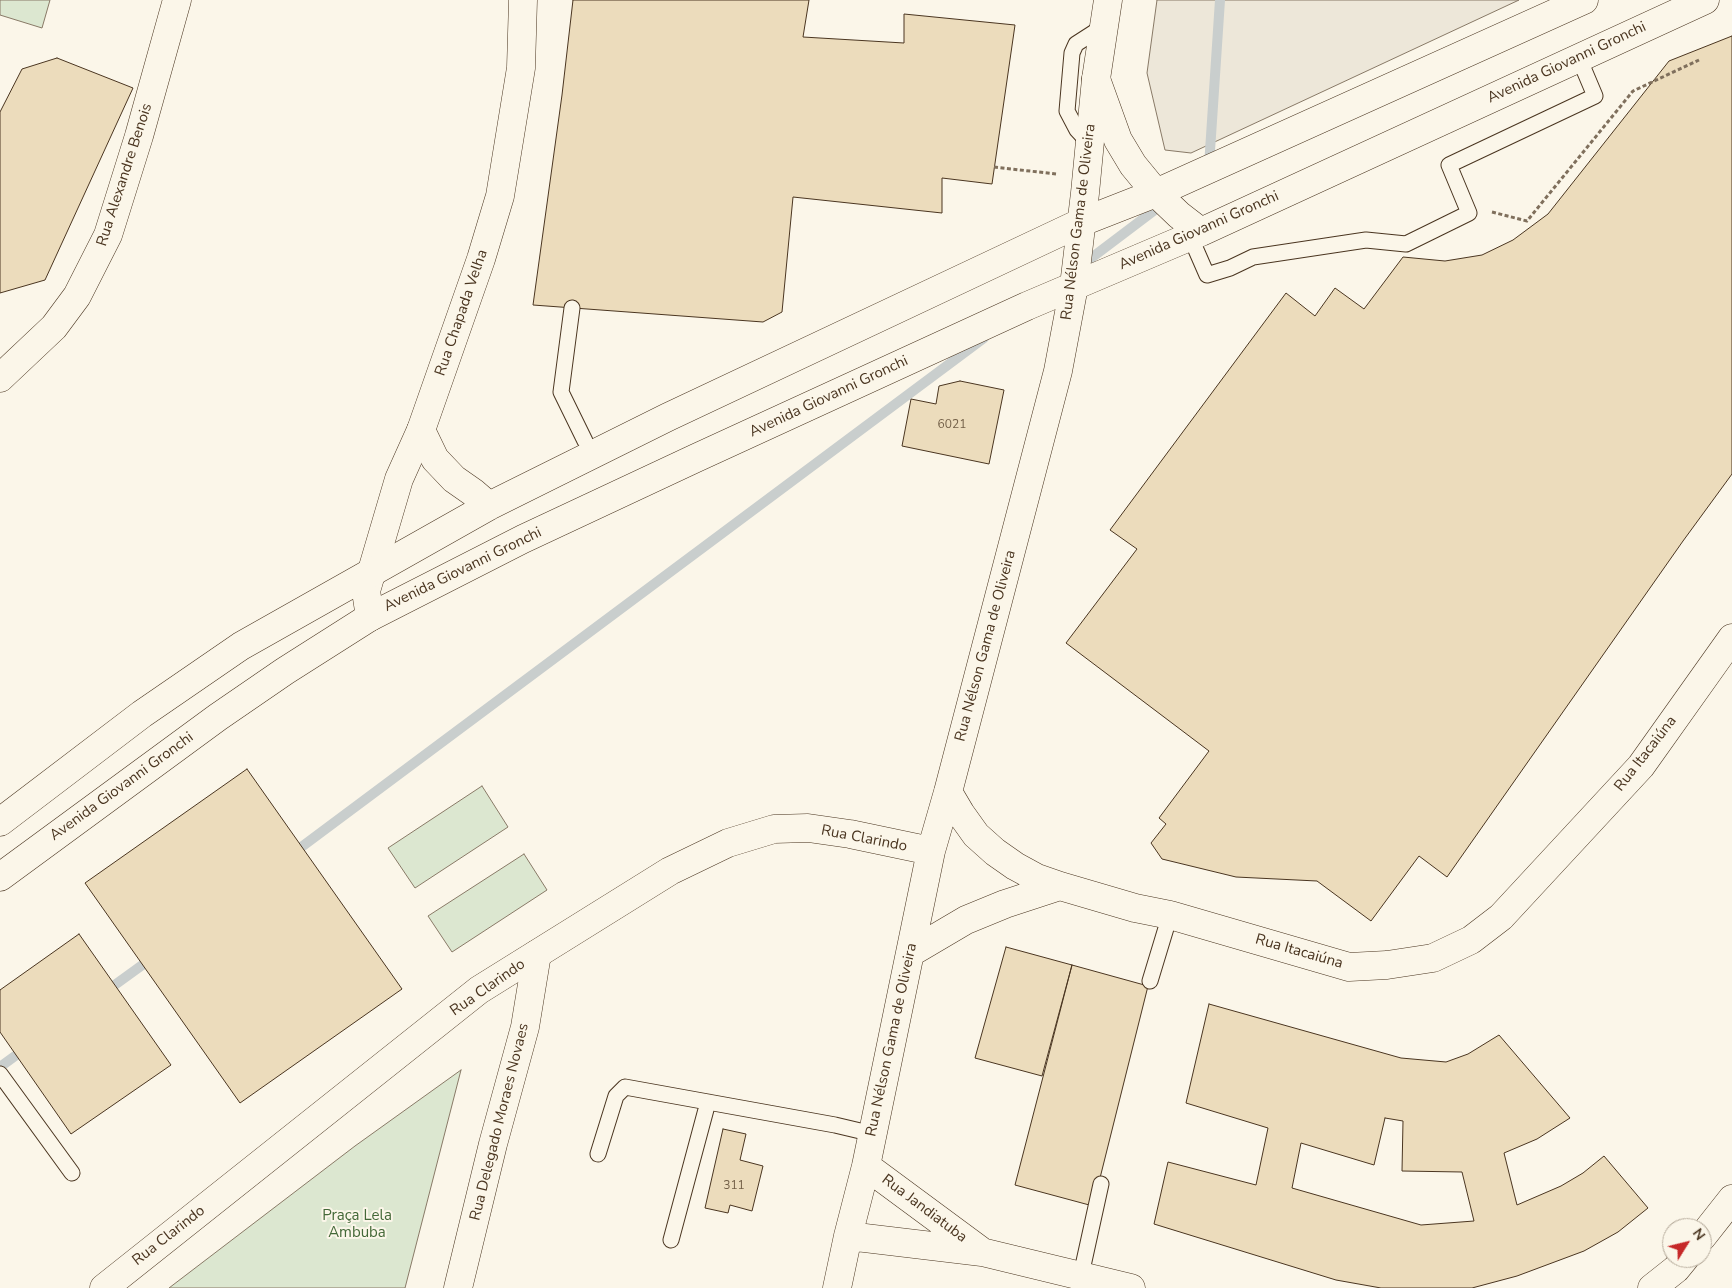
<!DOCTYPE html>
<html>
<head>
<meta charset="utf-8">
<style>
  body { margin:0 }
  #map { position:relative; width:1732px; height:1288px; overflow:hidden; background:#fbf6e9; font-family:"Nunito Sans",sans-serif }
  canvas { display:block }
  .north { position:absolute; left:1662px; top:1218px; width:50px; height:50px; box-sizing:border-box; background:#fbf6e9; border:1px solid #b4a999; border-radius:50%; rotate:54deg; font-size:14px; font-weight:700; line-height:20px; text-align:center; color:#4a3520 }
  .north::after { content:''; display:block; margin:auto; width:18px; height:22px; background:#c62828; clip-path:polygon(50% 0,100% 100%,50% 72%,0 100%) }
</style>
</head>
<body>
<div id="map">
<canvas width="1732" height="1288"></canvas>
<div class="north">N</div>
</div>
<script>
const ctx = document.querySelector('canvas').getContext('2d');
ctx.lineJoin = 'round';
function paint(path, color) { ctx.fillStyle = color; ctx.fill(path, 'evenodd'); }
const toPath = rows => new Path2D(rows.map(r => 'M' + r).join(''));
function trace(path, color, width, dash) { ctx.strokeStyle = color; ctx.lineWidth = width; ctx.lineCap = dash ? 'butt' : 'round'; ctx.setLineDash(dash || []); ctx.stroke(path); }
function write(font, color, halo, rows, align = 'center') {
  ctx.font = font + ' "Nunito Sans",sans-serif'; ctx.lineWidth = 4; ctx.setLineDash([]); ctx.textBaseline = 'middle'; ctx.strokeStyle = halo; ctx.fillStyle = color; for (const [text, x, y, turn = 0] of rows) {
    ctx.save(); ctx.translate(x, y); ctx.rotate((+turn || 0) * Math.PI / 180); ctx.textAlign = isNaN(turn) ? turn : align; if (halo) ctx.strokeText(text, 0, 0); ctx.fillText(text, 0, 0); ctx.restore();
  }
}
const green = toPath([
  [0,0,50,0,42,28,0,15,0,0],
  [482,786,508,827,415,888,388,848,482,786],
  [524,854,547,890,452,952,428,916,524,854],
  [461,1070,405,1288,169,1288,355,1146,461,1070]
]);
paint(green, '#dce7d0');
trace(green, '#887966', 1);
const parking = toPath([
  [1157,0,1519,0,1191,153,1165,150,1147,73,1157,0]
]);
paint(parking, '#ede7d9');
trace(parking, '#887966', 1);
trace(toPath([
  [1209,166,1220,0],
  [1082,265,1164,203],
  [292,854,984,338],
  [105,992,152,958],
  [0,1067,26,1048]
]), '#c9cecd', 10);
const building = toPath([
  [573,0,809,0,803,37,904,43,904,14,1015,25,992,184,942,178,942,213,793,197,782,312,763,322,533,305,562,95,573,0],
  [1732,36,1732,474,1683,541,1447,877,1419,856,1371,921,1317,881,1236,877,1162,859,1151,843,1166,824,1159,818,1209,751,1066,643,1137,549,1110,530,1286,293,1315,316,1335,288,1364,309,1403,257,1445,261,1482,255,1513,240,1548,214,1669,61,1732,36],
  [57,58,133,88,45,280,0,293,0,112,22,69,57,58],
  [960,381,1004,390,989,464,902,446,911,399,936,404,939,386,960,381],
  [247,769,402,989,240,1103,85,883,247,769],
  [79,934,171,1065,71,1134,0,1032,0,990,79,934],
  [1006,947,1072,965,1042,1076,975,1058,1006,947],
  [1072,965,1148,986,1093,1206,1015,1185,1072,965],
  [1209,1004,1401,1058,1446,1062,1468,1054,1499,1035,1570,1118,1537,1139,1504,1153,1517,1205,1561,1186,1583,1173,1604,1156,1648,1208,1618,1232,1584,1251,1517,1276,1472,1288,1381,1288,1336,1280,1154,1224,1168,1162,1256,1185,1268,1128,1186,1103,1209,1004],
  [1385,1118,1403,1121,1402,1171,1462,1172,1474,1221,1421,1225,1292,1188,1301,1143,1374,1165,1385,1118],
  [723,1129,746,1134,740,1160,763,1166,752,1211,730,1205,728,1213,705,1208,723,1129]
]);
paint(building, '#ecdcbc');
trace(building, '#4a3520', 1);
const lane = toPath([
  [1090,144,1077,130,1067,111,1072,53,1076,44,1104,26],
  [1190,236,1207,275,1230,268,1253,257,1366,240,1406,244,1469,213,1449,165,1595,96,1579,58],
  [572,308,561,392,585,441],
  [1150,981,1170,915],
  [0,1074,72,1173],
  [598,1154,616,1096,625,1087,835,1125,873,1134],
  [671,1240,708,1102],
  [1081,1275,1101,1184]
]);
const street = toPath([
  [370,617,366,591,399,479,421,430,481,259,500,196,521,68,523,0],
  [458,1288,493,1144,525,1027,537,954]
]);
const secondary = toPath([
  [0,378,54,327,77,296,108,235,139,136,177,0],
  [948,792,961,814,976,835,995,852,1015,866,1037,878,1060,886,1135,908,1170,915,1349,967,1387,965,1433,958,1471,940,1501,917,1641,766,1732,638],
  [910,953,966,920,1005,904,1060,886],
  [866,1166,981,1251],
  [848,1236,982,1252,1131,1288],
  [1702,1237,1732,1199],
  [104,1288,479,990,670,871,728,843,774,829,808,828,850,834,931,851],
  [837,1288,848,1236,866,1166,931,851,948,792,1058,371,1074,286,1085,193,1096,79,1108,0],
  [1652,1288,1676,1269,1685,1258]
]);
const primary = toPath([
  [1096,79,1118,140,1133,165,1156,193,1179,215,1201,232],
  [421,430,435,459,454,479,474,493,489,506],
  [0,822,142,714,241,646,489,506,668,417,1082,222,1156,193,1584,0],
  [0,877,218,717,285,671,370,617,523,539,696,458,1027,306,1201,232,1705,0]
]);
trace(lane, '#4a3520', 17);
trace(street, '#4a3520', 29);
trace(secondary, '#4a3520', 29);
trace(primary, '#4a3520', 29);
trace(toPath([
  [994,167,1056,174],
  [1492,212,1527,221,1633,91,1699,60]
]), '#7f6f5c', 3, [4, 2.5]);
trace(lane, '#fbf6e9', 15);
trace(street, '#fbf6e9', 28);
trace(secondary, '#fbf6e9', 28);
trace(primary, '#fbf6e9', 28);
write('12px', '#725f47', null, [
  ["6021",952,425],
  ["311",734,1186]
]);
write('15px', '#4a3520', '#fbf6e9', [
  ["Avenida Giovanni Gronchi",1567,63,-25],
  ["Rua Alexandre Benois",125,175,-72],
  ["Rua Nélson Gama de Oliveira",1079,222,-83],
  ["Avenida Giovanni Gronchi",1199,231,-24],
  ["Rua Chapada Velha",462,313,-71],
  ["Avenida Giovanni Gronchi",829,397,-25],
  ["Avenida Giovanni Gronchi",463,570,-26],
  ["Rua Nélson Gama de Oliveira",986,646,-75],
  ["Rua Itacaiúna",1646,754,-52],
  ["Avenida Giovanni Gronchi",122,787,-36],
  ["Rua Clarindo",864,839,11],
  ["Rua Itacaiúna",1299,952,16],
  ["Rua Clarindo",488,988,-35],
  ["Rua Nélson Gama de Oliveira",892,1040,-78],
  ["Rua Delegado Moraes Novaes",500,1122,-76],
  ["Rua Jandiatuba",924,1209,37],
  ["Rua Clarindo",169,1236,-38]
]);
write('15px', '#436837', '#fbf6e9', [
  ["Praça Lela",357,1216],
  ["Ambuba",357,1233]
]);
</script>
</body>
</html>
